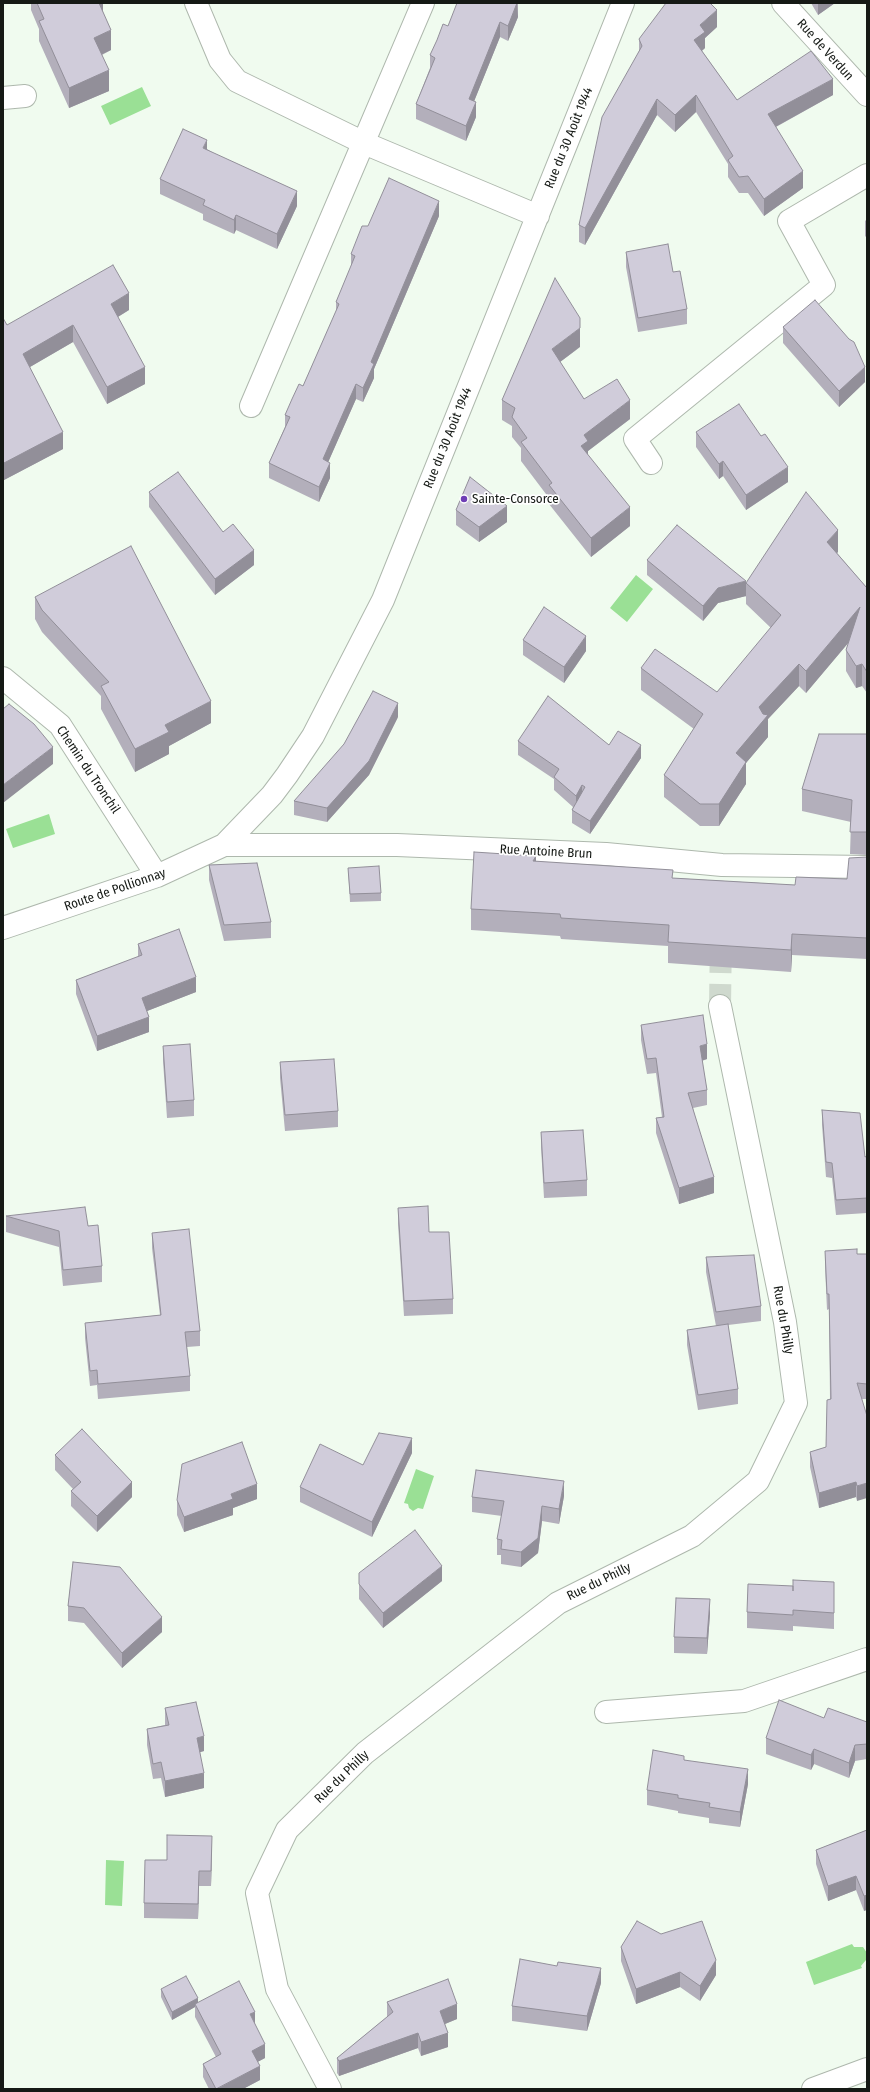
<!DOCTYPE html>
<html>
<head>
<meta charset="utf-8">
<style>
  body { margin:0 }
  #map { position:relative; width:870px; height:2092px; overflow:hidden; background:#f0fbef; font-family:"Fira Sans Condensed",sans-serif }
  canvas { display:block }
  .frame { position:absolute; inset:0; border:4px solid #151915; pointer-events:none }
</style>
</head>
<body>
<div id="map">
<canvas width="870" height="2092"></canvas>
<div class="frame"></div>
</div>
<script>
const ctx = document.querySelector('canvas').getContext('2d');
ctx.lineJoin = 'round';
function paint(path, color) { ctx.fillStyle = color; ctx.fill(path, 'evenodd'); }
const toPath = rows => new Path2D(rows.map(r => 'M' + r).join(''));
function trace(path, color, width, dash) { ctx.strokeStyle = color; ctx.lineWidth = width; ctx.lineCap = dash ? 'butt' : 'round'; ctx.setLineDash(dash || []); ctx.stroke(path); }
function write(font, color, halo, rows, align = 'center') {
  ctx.font = font + ' "Fira Sans Condensed",sans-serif'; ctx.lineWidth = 3.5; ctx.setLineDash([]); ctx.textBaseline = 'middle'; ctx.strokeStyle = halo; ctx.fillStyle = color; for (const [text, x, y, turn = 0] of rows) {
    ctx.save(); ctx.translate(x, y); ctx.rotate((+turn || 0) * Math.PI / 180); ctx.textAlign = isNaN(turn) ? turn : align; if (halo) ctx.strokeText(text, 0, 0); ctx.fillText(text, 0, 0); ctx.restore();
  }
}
paint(toPath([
  [142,87,151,106,110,125,101,106],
  [636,575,653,589,627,622,610,608],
  [49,814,55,834,13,848,6,829],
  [416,1469,434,1476,423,1509,418,1508,413,1511,409,1508,408,1504,404,1503],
  [106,1860,124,1861,122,1906,105,1905],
  [852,1944,854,1947,863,1947,867,1953,866,1960,861,1966,862,1968,814,1985,806,1962]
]), '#9ae095');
trace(toPath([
  [720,1006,722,865]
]), '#cfd9ce', 22, [22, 11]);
const minor = toPath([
  [196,3,220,60,237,81,364,143,538,216],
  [783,3,867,95],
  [3,98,25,96],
  [251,406,423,3],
  [651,463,635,439,824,285,789,221,867,175],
  [3,678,60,725,157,876],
  [224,845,397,845,606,854,722,865,867,867],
  [3,928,157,876,224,845,272,795,287,775,313,736,383,600,623,3],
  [606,1712,744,1701,867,1659],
  [330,2089,277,1989,257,1893,287,1830,365,1753,558,1603,692,1536,758,1481,796,1403,785,1322,720,1006],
  [813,2089,867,2069]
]);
trace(minor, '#aeb8ad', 24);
trace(minor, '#fff', 22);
paint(toPath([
  [31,3,103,3,103,12,111,50,102,55,109,91,69,108,39,41,39,29,31,10],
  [518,3,518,17,508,41,500,37,474,101,476,117,466,141,416,119,416,104,430,68,430,55,448,26],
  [811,3,835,3,818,15],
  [717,27,705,38,705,48,702,51,737,100,833,95,776,127,803,188,764,216,748,193,739,193,728,177,728,164,696,112,675,132,657,115,585,245,579,242,579,225,639,51,639,39],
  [207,149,297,206,277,249,236,230,234,234,203,220,203,214,160,194,160,179],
  [439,216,374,369,374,378,363,402,356,399,328,462,330,478,319,502,269,478,269,463,285,427,285,415,303,386,336,312,336,302,351,267,351,254,368,226],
  [867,219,867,238,865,236,865,221],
  [626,252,673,272,687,309,687,324,638,332,626,267],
  [129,310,118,317,145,384,107,404,73,342,30,367,63,449,4,480,3,478,3,318,7,325],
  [783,327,865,382,839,407,783,343],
  [580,347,560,362,584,399,630,419,588,451,588,455,630,526,591,557,549,504,549,498,521,461,521,448,512,437,512,426,502,420,502,400],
  [696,432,788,482,746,510,723,476,719,479,696,447],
  [149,492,223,532,254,565,215,595,149,507],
  [456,510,507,522,479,542,456,525],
  [838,552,837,553,867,588,867,693,862,686,856,688,846,671,846,650,849,642,806,693,799,686,768,719,768,737,746,763,746,784,719,826,700,826,664,797,664,775,694,729,641,690,641,668,717,692,771,628,746,604,746,583],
  [647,560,746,596,718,603,703,621,647,575],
  [35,597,211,723,169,746,169,754,135,772,101,709,101,696,42,632,35,619],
  [523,640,586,651,564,683,523,655],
  [398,717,369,775,327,822,294,815,294,801],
  [867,734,867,855,850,854,851,822,802,811,802,789],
  [518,741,609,745,641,758,590,834,572,823,572,810,573,807,554,790,554,779,518,755],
  [867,857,867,959,792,955,791,972,668,963,668,946,561,939,560,936,471,930,471,909,536,861,673,878,795,885,847,879],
  [209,865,271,922,271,938,224,941,209,880],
  [348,868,381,893,381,901,350,902],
  [138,944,196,992,147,1011,149,1032,97,1051,76,994,76,980,138,957],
  [641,1025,707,1059,702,1061,707,1090,707,1105,693,1108,714,1193,679,1204,656,1133,656,1118,662,1117,656,1073,647,1074,641,1040],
  [163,1046,194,1100,194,1116,167,1118,163,1061],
  [280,1062,338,1111,338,1127,285,1131,280,1078],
  [822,1110,865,1157,867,1156,867,1213,836,1215,832,1178,826,1177,822,1125],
  [541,1132,587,1180,587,1196,544,1198,541,1147],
  [398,1208,429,1232,453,1299,453,1314,404,1316,398,1224],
  [6,1216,88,1226,102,1266,102,1282,63,1286,59,1247,6,1232],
  [152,1233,200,1331,200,1346,187,1347,190,1376,190,1391,98,1399,97,1385,90,1386,85,1338,85,1323,160,1315,152,1248],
  [825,1251,857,1254,867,1254,867,1399,862,1399,857,1501,856,1497,819,1508,810,1467,810,1452,826,1447,830,1399,829,1309,827,1310,825,1266],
  [706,1257,761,1306,761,1321,728,1325,738,1389,738,1404,698,1410,687,1345,687,1330,716,1326,706,1272],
  [412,1453,372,1537,300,1502,300,1487,363,1465],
  [55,1455,132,1497,97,1532,71,1506,71,1491,73,1489,55,1470],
  [564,1496,559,1524,542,1521,538,1553,521,1567,501,1564,501,1555,497,1555,497,1539,502,1516,472,1512,472,1497],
  [257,1499,233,1508,233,1515,184,1532,177,1515,177,1500],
  [73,1562,162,1632,122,1668,84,1623,68,1621,68,1606],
  [359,1573,442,1581,383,1628,359,1599],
  [834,1582,834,1629,793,1626,793,1631,747,1628,747,1612,793,1586],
  [710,1614,707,1654,674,1653,674,1637],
  [165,1708,204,1751,200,1752,204,1788,165,1797,161,1778,153,1779,147,1745,147,1729,165,1725],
  [824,1718,867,1722,867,1759,855,1761,849,1778,814,1764,811,1770,766,1754,766,1738],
  [684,1760,748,1784,740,1827,709,1823,709,1818,678,1813,678,1811,647,1805,647,1790],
  [867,1830,864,1911,856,1890,828,1901,816,1864,816,1850],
  [212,1850,211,1886,199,1886,198,1919,144,1918,144,1903,167,1860],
  [621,1947,716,1975,700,2001,680,1987,636,2004,621,1961],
  [601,1983,587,2031,512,2021,512,2006],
  [161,1989,255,2024,265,2058,257,2062,260,2080,243,2089,209,2089,203,2077,203,2064,216,2057,195,2017,195,2007,172,2020,161,1997],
  [387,2002,457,2019,445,2024,448,2047,421,2056,418,2048,339,2076,337,2073,337,2058,387,2017]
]), '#b3afbb');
paint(toPath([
  [96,3,103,3,103,14],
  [517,3,518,17,508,41,508,26],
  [818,3,835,3,818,15],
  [717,10,717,27,705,38,705,48,694,57,694,40,700,25],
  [500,22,500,37,469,114,469,99],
  [111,30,111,50,94,58,94,38],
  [109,70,109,91,69,108,69,88],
  [833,79,833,95,768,131,768,114],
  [696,95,696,112,675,132,675,115],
  [657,99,657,115,585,245,585,228],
  [476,102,476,117,466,141,466,126],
  [207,140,207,154,203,148],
  [803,171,803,188,764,216,764,199],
  [297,191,297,206,277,249,277,234],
  [439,201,439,216,374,369,374,378,363,402,363,388,371,362],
  [236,215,236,230,234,234,234,220],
  [129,293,129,310,111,321,111,304],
  [73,325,73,342,23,371,23,354],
  [580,328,580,347,552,368,552,349],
  [145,367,145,384,107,404,107,387],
  [865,367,865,382,839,407,839,391],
  [356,384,356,399,323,474,323,459],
  [630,400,630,419,588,451,588,460,581,446,584,435],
  [63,432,63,449,4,480,4,463],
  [723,461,723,476,719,479,719,464],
  [330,463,330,478,319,502,319,487],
  [788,467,788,482,746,510,746,495],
  [507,506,507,522,479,542,479,527],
  [630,507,630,526,591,557,591,538],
  [838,530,838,552,827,564,827,542],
  [254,550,254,565,215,595,215,579],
  [746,581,746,596,718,603,703,621,703,606,718,588],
  [860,607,860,629,806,693,806,671],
  [586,636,586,651,564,683,564,667],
  [799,664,799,686,768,719,768,737,746,763,746,784,719,826,719,804,736,753,759,707],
  [862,664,862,686,856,688,856,666],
  [211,701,211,723,169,746,169,754,135,772,135,749,165,725],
  [398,703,398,717,369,775,327,822,327,808],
  [641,745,641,758,590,834,590,821],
  [53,747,53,764,3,803,3,785],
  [582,785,582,798,576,809,576,796],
  [536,856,536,877,533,861],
  [792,934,792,955,791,972,791,950],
  [196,977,196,992,142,1013,142,998],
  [149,1017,149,1032,97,1051,97,1036],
  [707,1044,707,1059,700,1061,700,1046],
  [714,1177,714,1193,679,1204,679,1188],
  [412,1438,412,1453,372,1537,372,1522],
  [564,1481,564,1496,559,1524,559,1509],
  [132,1482,132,1497,97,1532,97,1516],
  [856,1482,856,1497,819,1508,819,1493],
  [867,1483,867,1498,857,1501,857,1486],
  [257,1484,257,1499,233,1508,233,1515,184,1532,184,1517,231,1494],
  [542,1506,542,1521,538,1553,521,1567,521,1552],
  [442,1566,442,1581,383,1628,383,1613],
  [710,1599,710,1614,707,1654,707,1638],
  [162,1617,162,1632,122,1668,122,1653],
  [204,1736,204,1751,197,1753,197,1738],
  [855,1745,855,1761,849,1778,849,1763],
  [814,1749,814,1764,811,1770,811,1755],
  [748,1769,748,1784,740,1827,740,1812],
  [204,1773,204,1788,165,1797,165,1781],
  [212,1836,212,1850,211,1886,211,1871],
  [199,1871,199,1886,198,1919,198,1904],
  [856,1876,856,1890,828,1901,828,1886],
  [867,1895,867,1910,864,1911,864,1896],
  [716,1960,716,1975,700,2001,700,1986],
  [601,1968,601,1983,587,2031,587,2016],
  [680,1972,680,1987,636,2004,636,1989],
  [198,1998,198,2006,195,2004,195,2007,172,2020,172,2012],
  [457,2004,457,2019,440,2026,440,2011],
  [255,2012,255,2025,250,2014],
  [418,2033,418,2048,339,2076,339,2061],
  [448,2033,448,2047,421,2056,421,2042],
  [265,2044,265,2058,252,2065,252,2051],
  [260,2066,260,2080,243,2089,217,2089]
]), '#928f99');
const building = toPath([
  [37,3,99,3,111,30,94,38,109,70,69,88,39,21,44,19,37,3],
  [457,3,517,3,508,26,500,22,469,99,476,102,466,126,416,104,435,58,430,55,437,40,443,24,448,26,457,3],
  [666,3,710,3,717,10,700,25,705,32,694,40,737,100,811,51,833,79,768,114,803,171,764,199,748,176,739,177,728,160,733,156,696,95,675,115,657,99,585,228,579,225,602,117,642,46,639,39,666,3],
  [183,129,207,140,203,148,297,191,277,234,236,215,234,220,203,205,205,200,160,179,183,129],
  [389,178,439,201,371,362,374,364,363,388,356,384,323,459,330,463,319,487,269,463,290,417,285,415,292,399,299,384,303,386,339,304,336,302,355,256,351,254,362,226,368,226,389,178],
  [668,244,673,272,680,271,687,309,638,318,626,252,668,244],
  [113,265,129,293,111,304,145,367,107,387,73,325,23,354,63,432,4,463,3,460,3,318,7,325,113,265],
  [555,278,580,318,580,328,552,349,584,399,617,379,630,400,584,435,588,441,581,446,630,507,591,538,549,485,552,483,521,442,527,438,512,417,515,408,502,400,555,278],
  [815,300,849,339,854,342,865,367,839,391,783,327,815,300],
  [739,404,761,436,765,434,788,467,746,495,723,461,719,464,696,432,739,404],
  [178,472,223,532,233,524,254,550,215,579,149,492,178,472],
  [470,477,507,506,479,527,456,510,470,477],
  [806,492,838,530,827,542,867,588,867,672,862,664,856,666,846,650,860,607,806,671,799,664,759,707,763,714,768,715,736,753,746,762,719,804,700,804,664,775,703,714,641,668,655,649,717,692,781,615,746,583,806,492],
  [677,525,746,581,718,588,703,606,647,560,677,525],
  [131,546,211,701,165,725,169,732,135,749,101,686,109,682,42,610,35,597,131,546],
  [544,607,586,636,564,667,523,640,544,607],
  [373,691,398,703,369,761,327,808,294,801,344,744,373,691],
  [548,696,609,745,618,731,641,745,590,821,572,810,585,787,582,785,576,796,554,777,559,769,518,741,548,696],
  [9,704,34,724,53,747,3,785,3,709,9,704],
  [819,734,867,734,867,832,850,832,852,800,802,789,819,734],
  [474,852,536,856,533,861,673,870,672,878,795,885,796,877,847,879,849,858,867,857,867,938,792,934,791,950,668,942,669,925,561,918,560,914,471,909,474,852],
  [257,863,271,922,224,925,209,865,257,863],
  [379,866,381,893,350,894,348,868,379,866],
  [179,929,196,977,142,998,149,1017,97,1036,76,980,142,955,138,944,179,929],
  [703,1015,707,1044,700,1046,707,1090,688,1093,714,1177,679,1188,656,1118,664,1117,656,1058,647,1059,641,1025,703,1015],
  [190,1044,194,1100,167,1102,163,1046,190,1044],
  [334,1059,338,1111,285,1115,280,1062,334,1059],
  [822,1110,860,1113,865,1157,867,1156,867,1198,836,1200,832,1163,826,1162,822,1110],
  [583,1130,587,1180,544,1183,541,1132,583,1130],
  [428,1206,429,1232,449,1232,453,1299,404,1301,398,1208,428,1206],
  [85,1207,88,1226,98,1225,102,1266,63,1270,59,1231,6,1216,85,1207],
  [189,1229,200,1331,185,1332,190,1376,98,1384,97,1370,90,1371,85,1323,161,1315,152,1233,189,1229],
  [857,1249,857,1254,867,1254,867,1384,857,1383,867,1416,867,1483,857,1486,856,1482,819,1493,810,1452,826,1447,827,1400,831,1399,829,1294,827,1294,825,1251,857,1249],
  [754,1255,761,1306,716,1312,706,1257,754,1255],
  [728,1324,738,1389,698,1395,687,1330,728,1324],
  [82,1429,132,1482,97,1516,71,1491,81,1482,55,1455,82,1429],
  [379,1433,412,1438,372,1522,300,1487,320,1444,363,1465,379,1433],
  [242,1442,257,1484,231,1494,233,1499,184,1517,177,1500,182,1464,242,1442],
  [476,1470,564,1481,559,1509,542,1506,538,1538,521,1552,501,1549,502,1540,497,1539,504,1501,472,1497,476,1470],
  [415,1530,442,1566,383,1613,359,1584,359,1573,415,1530],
  [73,1562,120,1567,162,1617,122,1653,84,1608,68,1606,73,1562],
  [793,1580,834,1582,834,1613,793,1610,793,1615,747,1612,748,1584,793,1586,793,1591,793,1580],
  [676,1598,710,1599,707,1638,674,1637,676,1598],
  [779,1700,824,1718,828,1708,867,1722,867,1744,855,1745,849,1763,814,1749,811,1755,766,1738,779,1700],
  [196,1702,204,1736,197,1738,204,1773,165,1781,161,1762,153,1764,147,1729,169,1725,165,1708,196,1702],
  [653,1750,684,1756,684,1760,748,1769,740,1812,709,1807,710,1803,678,1798,678,1795,647,1790,653,1750],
  [867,1830,867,1895,864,1896,856,1876,828,1886,816,1850,867,1830],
  [167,1835,212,1836,211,1871,199,1871,198,1904,144,1903,145,1860,167,1860,167,1835],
  [637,1921,661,1934,702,1921,716,1960,700,1986,680,1972,636,1989,621,1947,637,1921],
  [520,1959,557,1966,558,1962,601,1968,587,2016,512,2006,520,1959],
  [186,1976,198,1998,172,2012,161,1989,186,1976],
  [448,1979,457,2004,440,2011,448,2033,421,2042,418,2033,339,2061,337,2058,393,2012,387,2002,448,1979],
  [239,1981,255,2012,250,2014,265,2044,252,2051,260,2066,216,2089,203,2064,221,2054,195,2004,239,1981]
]);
paint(building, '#d0ccda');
trace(building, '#928f99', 1);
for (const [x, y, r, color] of [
  [464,499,4,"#6e3db5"]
]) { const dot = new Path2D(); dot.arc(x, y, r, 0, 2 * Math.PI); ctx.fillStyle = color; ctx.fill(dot); trace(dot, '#fff', 1.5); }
write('13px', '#151915', '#fff', [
  ["Rue de Verdun",825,50,48],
  ["Rue du 30 Août 1944",569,138,-68],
  ["Rue du 30 Août 1944",448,438,-68],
  ["Chemin du Tronchil",88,770,56],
  ["Rue Antoine Brun",546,852,3],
  ["Route de Pollionnay",115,890,-19],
  ["Rue du Philly",783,1320,80],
  ["Rue du Philly",599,1582,-26],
  ["Rue du Philly",342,1777,-44]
]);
write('13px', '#151915', '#fff', [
  ["Sainte-Consorce",472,499]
], 'left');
</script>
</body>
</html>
